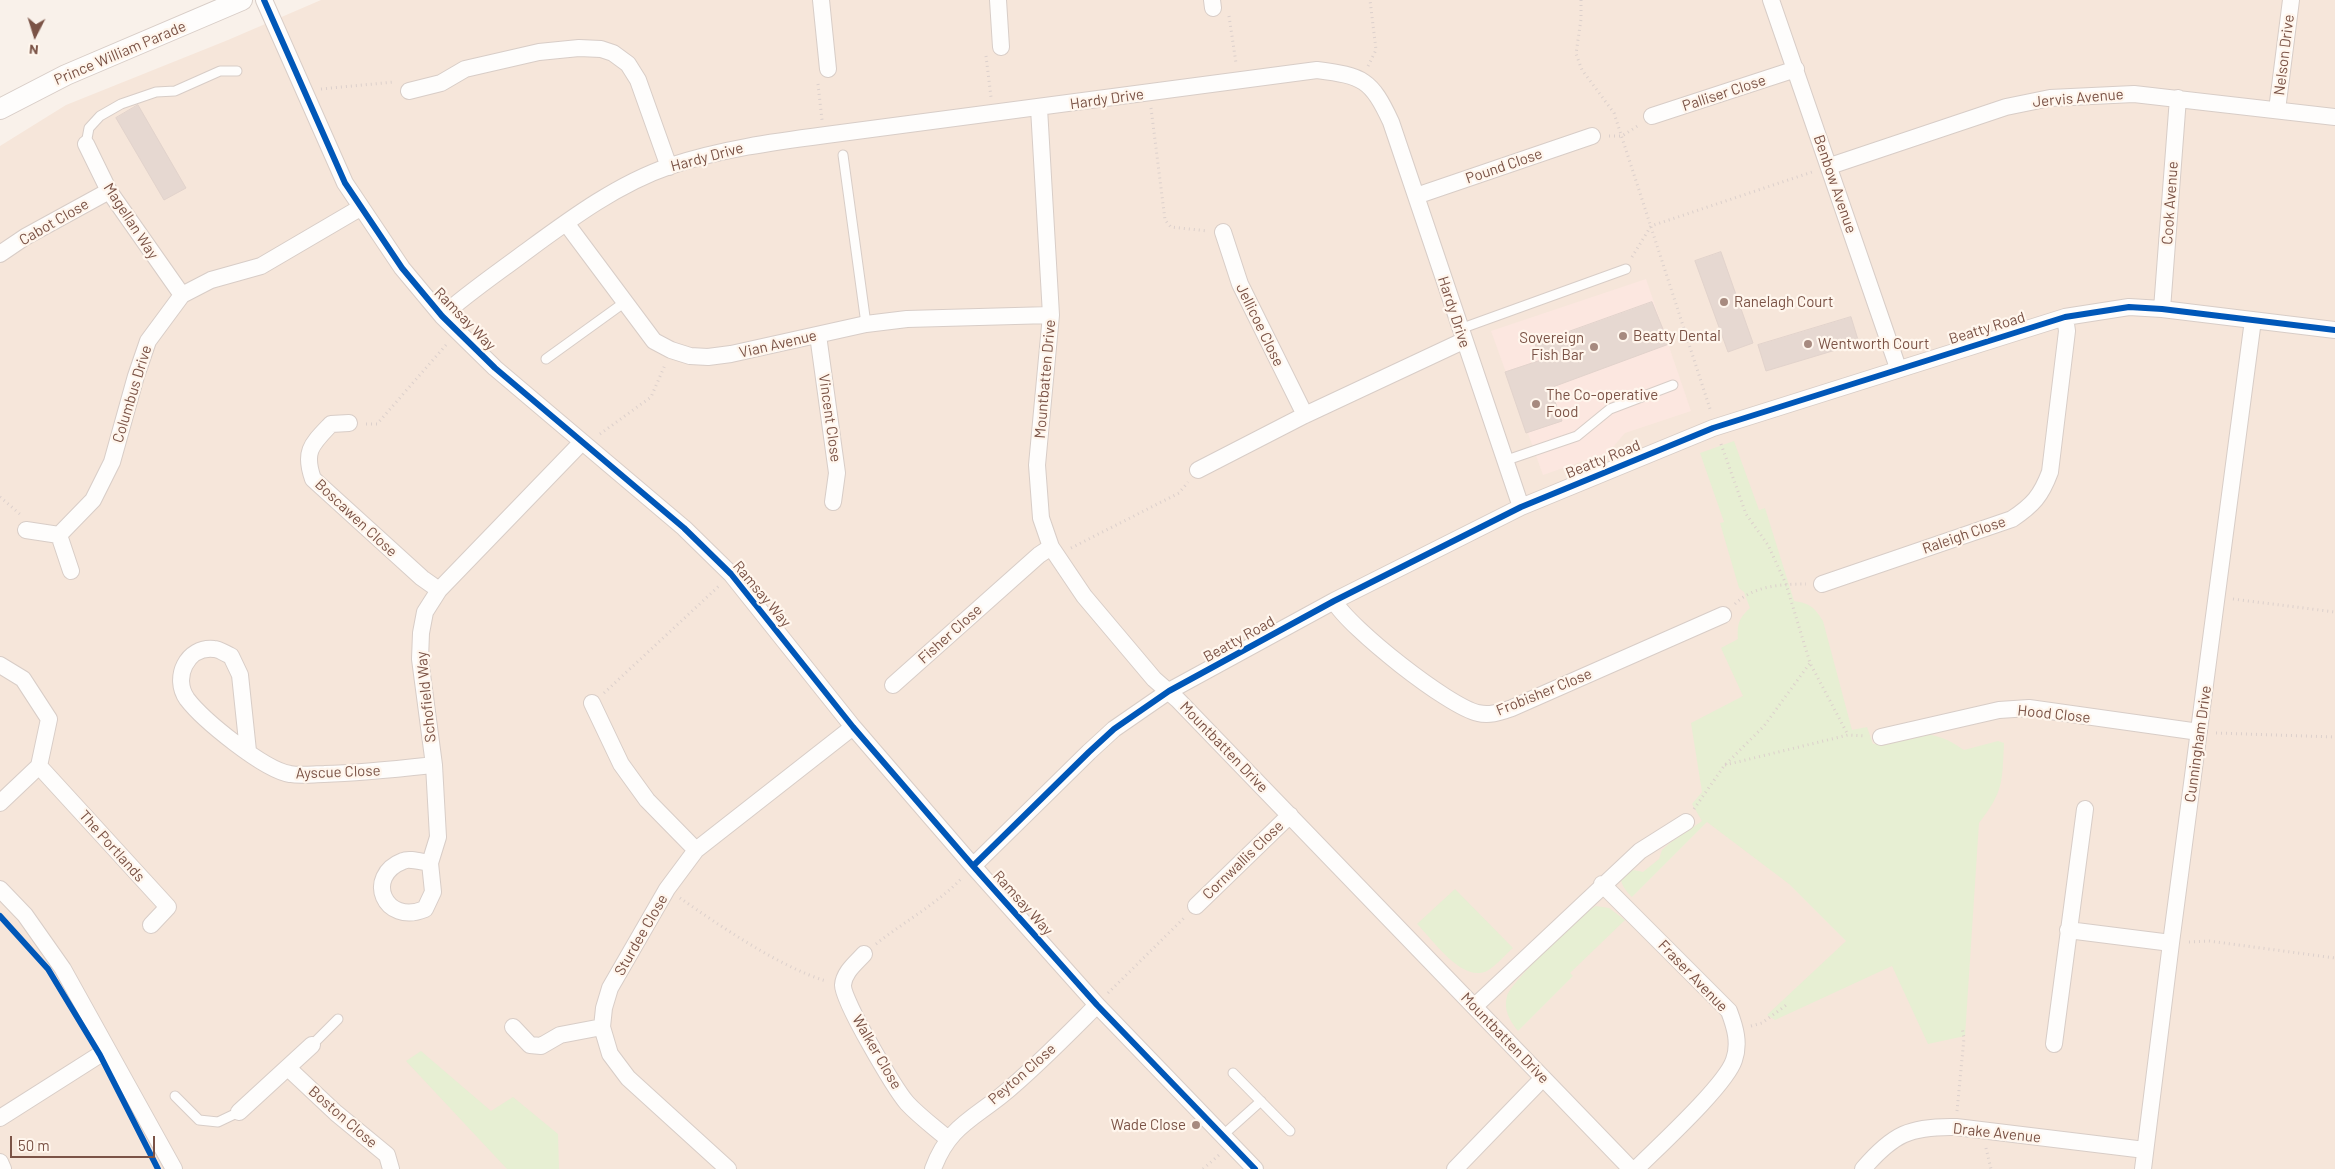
<!DOCTYPE html>
<html>
<head>
<meta charset="utf-8">
<style>
  body { margin:0 }
  #map { position:relative; width:2335px; height:1169px; overflow:hidden; background:#f9f1ea; font-family:Barlow,sans-serif }
  canvas { display:block }
  .north { position:absolute; left:10px; top:10px; width:50px; height:50px; -webkit-text-stroke:4px #fff6ed; paint-order:stroke; rotate:185deg; font-size:14px; font-weight:700; line-height:20px; text-align:center; color:#7b5346 }
  .north::after { content:''; display:block; margin:auto; width:18px; height:22px; background:#7b5346; clip-path:polygon(50% 0,100% 100%,50% 72%,0 100%) }
  .scale { position:absolute; left:10px; top:1136px; width:145px; height:22px; box-sizing:border-box; border:2px solid #7b5346; border-top:0; padding-left:6px; font-size:15px; line-height:18px; white-space:nowrap; color:#7b5346; -webkit-text-stroke:4px #fff6ed; paint-order:stroke }
</style>
</head>
<body>
<div id="map">
<canvas width="2335" height="1169"></canvas>
<div class="north">N</div>
<div class="scale">50 m</div>
</div>
<script>
const g = document.querySelector('canvas').getContext('2d');
g.lineJoin = 'round';
function paint(path, color) { g.fillStyle = color; g.fill(path, 'evenodd'); }
function trace(path, color, width, dash) { g.strokeStyle = color; g.lineWidth = width; g.lineCap = dash ? 'butt' : 'round'; g.setLineDash(dash || []); g.stroke(path); }
function drawText(font, color, halo, rows, align = 'center') {
  g.font = font + ' Barlow,sans-serif'; g.lineWidth = 4.5; g.setLineDash([]); g.textBaseline = 'middle'; g.strokeStyle = halo; g.fillStyle = color; for (const [text, x, y, turn = 0] of rows) {
    g.save(); g.translate(x, y); g.rotate((+turn || 0) * Math.PI / 180); g.textAlign = isNaN(turn) ? turn : align; if (halo) g.strokeText(text, 0, 0); g.fillText(text, 0, 0); g.restore();
  }
}
paint(new Path2D(`
  M 321,0 L 2335,0 L 2335,1169 L 0,1169 L 0,146 L 66,105 L 228,40 Z`), '#f6e6da');
paint(new Path2D(`
  M 1646,279 L 1691,411 L 1625,433 L 1609,452 L 1543,475 L 1491,331 Z`), '#fce7e0');
paint(new Path2D(`
  M 1734,441 L 1759,510 L 1765,508 L 1794,601 C 1810,603 1815,608 1823,621 L 1852,730 L 1867,727 L 1873,744 C 1913,735 1928,725 1964,750 L 1998,741 L 2004,743 C 2002,782 2004,791 1979,823 L 1965,1036 L 1928,1044 L 1892,966 L 1775,1020 L 1767,1015 L 1846,941 L 1789,884 L 1707,822 L 1632,897 C 1615,881 1617,865 1643,872 L 1659,859 L 1662,850 L 1670,843 L 1702,821 L 1692,804 L 1702,792 L 1691,723 L 1743,696 L 1721,648 L 1738,639 C 1737,624 1739,618 1750,608 L 1744,592 L 1739,588 L 1720,523 L 1724,522 L 1700,453 Z
  M 1455,889 L 1513,948 C 1505,955 1496,966 1487,971 C 1462,983 1433,940 1417,924 Z
  M 1596,906 L 1609,908 L 1625,920 L 1570,973 L 1573,976 L 1518,1031 C 1510,1021 1503,1010 1507,996 C 1514,978 1572,926 1589,910 Z
  M 421,1051 L 491,1111 L 513,1097 L 558,1134 L 559,1169 L 507,1169 L 406,1061 Z`), '#e7efd3');
const building = new Path2D(`
  M 138,105 L 186,188 L 164,200 L 116,118 Z
  M 1721,252 L 1753,343 L 1728,352 L 1695,261 Z
  M 1652,302 L 1669,344 L 1550,388 L 1562,421 L 1526,433 L 1505,372 L 1541,360 L 1535,344 Z
  M 1851,317 L 1859,343 L 1766,371 L 1758,345 Z`);
paint(building, '#e6d8d1');
trace(building, '#e2d3cc', 1);
const service = new Path2D(`
  M 86,144 L 89,128 L 100,116 L 121,104 L 156,92 L 175,91 L 220,71 L 237,71
  M 843,155 L 866,324
  M 1460,329 L 1626,269
  M 546,359 L 625,302
  M 1504,461 L 1577,436 L 1610,409 L 1673,385
  M 312,1045 L 338,1019
  M 1233,1073 L 1290,1131
  M 175,1096 L 199,1120 L 218,1122 L 239,1112
  M 1222,1136 L 1261,1101`);
const minor = new Path2D(`
  M 264,0 L 345,183 L 402,268 L 442,316 L 495,368 L 684,528 L 731,574 L 853,727 L 973,866 L 1097,1005 L 1255,1169
  M 821,0 L 828,69
  M 998,0 L 1001,47
  M 1212,0 L 1213,8
  M 1771,0 L 1898,368
  M 409,91 L 441,83 L 465,69 L 539,52 L 579,48 L 601,49 L 613,53 L 628,64 L 638,80 L 669,167
  M 1039,108 L 1051,315 L 1037,465 L 1041,518 L 1051,547 L 1084,596 L 1154,679 L 1178,700 L 1631,1169
  M 2277,110 L 2291,0
  M 1652,116 L 1796,69
  M 86,144 L 109,191 L 182,295
  M 1830,166 L 2006,107 L 2050,98 L 2134,94 L 2335,117
  M 1416,196 L 1592,136
  M 566,223 L 654,341 L 671,350 L 690,356 L 708,357 L 731,354 L 866,324 L 907,319 L 1051,315
  M 1223,232 L 1240,284 L 1305,415
  M 0,254 L 25,237 L 109,191
  M 2162,309 L 2178,98
  M 442,316 C 468,293 496,274 524,253 C 569,220 617,184 670,166 C 721,149 773,142 826,135 L 1317,70 C 1363,76 1371,79 1391,122 L 1521,507
  M 818,335 L 837,473 L 833,502
  M 349,423 L 331,424 C 312,444 303,451 313,479 L 422,578 L 439,590
  M 1198,470 L 1305,415 L 1463,341
  M 26,530 L 59,535 L 93,500 L 112,462 L 136,376 L 148,341 L 182,295 L 211,280 L 261,266 L 360,208
  M 59,535 L 71,571
  M 1822,584 L 2012,519 C 2033,505 2041,496 2050,472 L 2067,331 L 2065,317
  M 1334,601 C 1349,628 1449,707 1478,713 C 1490,716 1500,712 1512,708 L 1723,615
  M 0,665 L 23,679 L 49,719 L 39,766 L 0,803
  M 893,685 L 1039,555 L 1051,547
  M 592,703 L 621,764 L 647,800 L 696,850
  M 1881,737 L 1999,710 L 2029,708 L 2199,732
  M 248,751 L 240,675 L 231,656 C 226,654 219,649 214,649 C 187,646 172,678 187,699 C 203,720 264,770 290,774 C 301,776 314,774 324,774 C 361,773 397,769 434,765
  M 39,766 L 168,907 L 151,925
  M 430,863 C 422,862 409,858 403,861 C 364,876 384,926 425,909 L 433,892 L 430,863 L 438,837 L 434,765 L 420,659 L 421,633 L 425,612 L 439,590 L 582,442
  M 973,866 L 1089,752 L 1114,729 L 1169,691 L 1334,601 L 1521,507 L 1713,428 L 2065,317 L 2129,307 L 2162,309 L 2335,330
  M 1602,884 L 1729,1011 C 1735,1027 1740,1043 1734,1060 C 1726,1085 1658,1147 1636,1169
  M 0,889 L 25,915 L 63,969 L 174,1169
  M 1196,906 L 1290,815
  M 2068,930 L 2171,943
  M 864,954 C 856,963 844,972 843,985 C 842,1000 895,1089 907,1103 C 919,1116 934,1127 948,1139
  M 1475,1006 L 1640,851 L 1686,822
  M 513,1027 L 530,1045 L 541,1046 L 560,1035 L 602,1027
  M 2054,1044 L 2085,809
  M 288,1068 L 336,1113 L 387,1155 L 391,1169
  M 239,1112 L 312,1045
  M 0,1118 L 107,1050
  M 0,1162 L 3,1169
  M 728,1169 L 628,1078 L 610,1054 L 602,1027 L 604,1008 L 610,988 L 667,889 L 696,850 L 853,727
  M 933,1169 C 948,1128 971,1120 1002,1095 C 1035,1068 1067,1035 1097,1005
  M 1455,1169 L 1543,1078
  M 1863,1169 C 1893,1134 1910,1126 1956,1127 L 2145,1150
  M 2143,1169 L 2171,943 L 2253,320`);
const tertiary = new Path2D(`
  M 0,109 L 66,75 L 242,0`);
trace(service, '#d8cdc7', 11);
trace(minor, '#d8cdc7', 18);
trace(tertiary, '#d8cdc7', 22);
trace(new Path2D(`
  M 1581,0 L 1581,19 L 1576,54 L 1582,70 L 1614,113 L 1711,412
  M 1229,16 L 1236,63
  M 986,56 L 991,97
  M 1368,66 L 1376,50 L 1370,0
  M 818,84 L 822,120
  M 321,89 L 394,82
  M 1151,108 L 1165,220 L 1171,227 L 1208,231
  M 1609,136 L 1622,136 L 1639,125
  M 1632,257 L 1651,226 L 1812,172
  M 366,424 L 377,424 L 446,345
  M 600,434 L 651,397 L 665,365
  M 1721,444 L 1746,514 L 1768,545 L 1786,584 L 1810,663 L 1848,735
  M 0,497 L 21,515
  M 1071,548 L 1179,493 L 1188,482
  M 2233,599 L 2335,612
  M 1735,604 C 1753,586 1781,584 1806,584
  M 604,693 L 720,585
  M 2216,733 L 2335,737
  M 1725,765 L 1848,735 L 1865,736
  M 1694,809 L 1724,766 L 1764,726 L 1810,663
  M 680,898 C 720,926 780,967 826,981
  M 2189,942 L 2209,941 L 2335,958
  M 876,944 C 905,921 937,904 962,878
  M 1108,993 L 1185,917
  M 1751,1026 L 1762,1023 L 1789,1003
  M 1957,1111 L 1964,1038 L 1962,1027
  M 1986,1148 L 1991,1169
  M 1203,1169 L 1219,1155`), '#dcd0cc', 3, [1, 4]);
trace(service, '#fefdfc', 9);
trace(minor, '#fefdfc', 16);
trace(tertiary, '#fefdfc', 20);
trace(new Path2D(`
  M 264,0 L 345,183 L 402,268 L 442,316 L 495,368 L 684,528 L 731,574 L 853,727 L 973,866 L 1097,1005 L 1255,1169
  M 973,866 L 1089,752 L 1114,729 L 1169,691 L 1334,601 L 1521,507 L 1713,428 L 2065,317 L 2129,307 L 2162,309 L 2335,330
  M 0,916 L 48,969 L 100,1055 L 158,1169`), '#0057b8', 6);
for (const [x, y, r, color] of [
  [1724,302,5,"#a78a7f"],
  [1623,336,5,"#a78a7f"],
  [1808,344,5,"#a78a7f"],
  [1594,347,5,"#a78a7f"],
  [1536,404,5,"#a78a7f"],
  [1196,1125,5,"#a78a7f"]
]) { const dot = new Path2D(); dot.arc(x, y, r, 0, 2 * Math.PI); g.fillStyle = color; g.fill(dot); trace(dot, '#fff6ed', 2); }
drawText('15px', '#7b5346', '#fff6ed', [
  ["Prince William Parade",120,53,-23],
  ["Nelson Drive",2284,55,-83],
  ["Palliser Close",1724,93,-18],
  ["Jervis Avenue",2078,98,-5],
  ["Hardy Drive",1107,99,-8],
  ["Hardy Drive",707,157,-15],
  ["Pound Close",1504,166,-19],
  ["Benbow Avenue",1835,184,71],
  ["Cook Avenue",2170,203,-86],
  ["Magellan Way",131,221,57],
  ["Cabot Close",54,222,-30],
  ["Hardy Drive",1454,312,72],
  ["Ramsay Way",465,319,46],
  ["Jellicoe Close",1260,325,64],
  ["Beatty Road",1987,328,-17],
  ["Vian Avenue",778,344,-13],
  ["Mountbatten Drive",1045,379,-85],
  ["Columbus Drive",132,394,-73],
  ["Vincent Close",830,418,82],
  ["Beatty Road",1603,459,-22],
  ["Boscawen Close",356,518,43],
  ["Raleigh Close",1964,535,-19],
  ["Ramsay Way",762,594,50],
  ["Fisher Close",950,634,-42],
  ["Beatty Road",1239,639,-29],
  ["Frobisher Close",1544,692,-22],
  ["Schofield Way",426,697,-96],
  ["Hood Close",2054,714,6],
  ["Cunningham Drive",2198,744,-82],
  ["Mountbatten Drive",1224,747,46],
  ["Ayscue Close",338,772,-2],
  ["The Portlands",112,846,48],
  ["Cornwallis Close",1243,860,-44],
  ["Ramsay Way",1023,903,48],
  ["Sturdee Close",641,935,-60],
  ["Fraser Avenue",1693,976,46],
  ["Mountbatten Drive",1505,1038,46],
  ["Walker Close",877,1052,60],
  ["Peyton Close",1022,1074,-41],
  ["Boston Close",343,1117,41],
  ["Drake Avenue",1997,1133,6]
]);
drawText('15px', '#7b5346', '#fff6ed', [
  ["Ranelagh Court",1734,302],
  ["Beatty Dental",1633,336],
  ["Sovereign",1584,338,"right"],
  ["Fish Bar",1584,355,"right"],
  ["Wentworth Court",1818,344],
  ["The Co-operative",1546,395],
  ["Food",1546,412],
  ["Wade Close",1186,1125,"right"]
], 'left');
</script>
</body>
</html>
